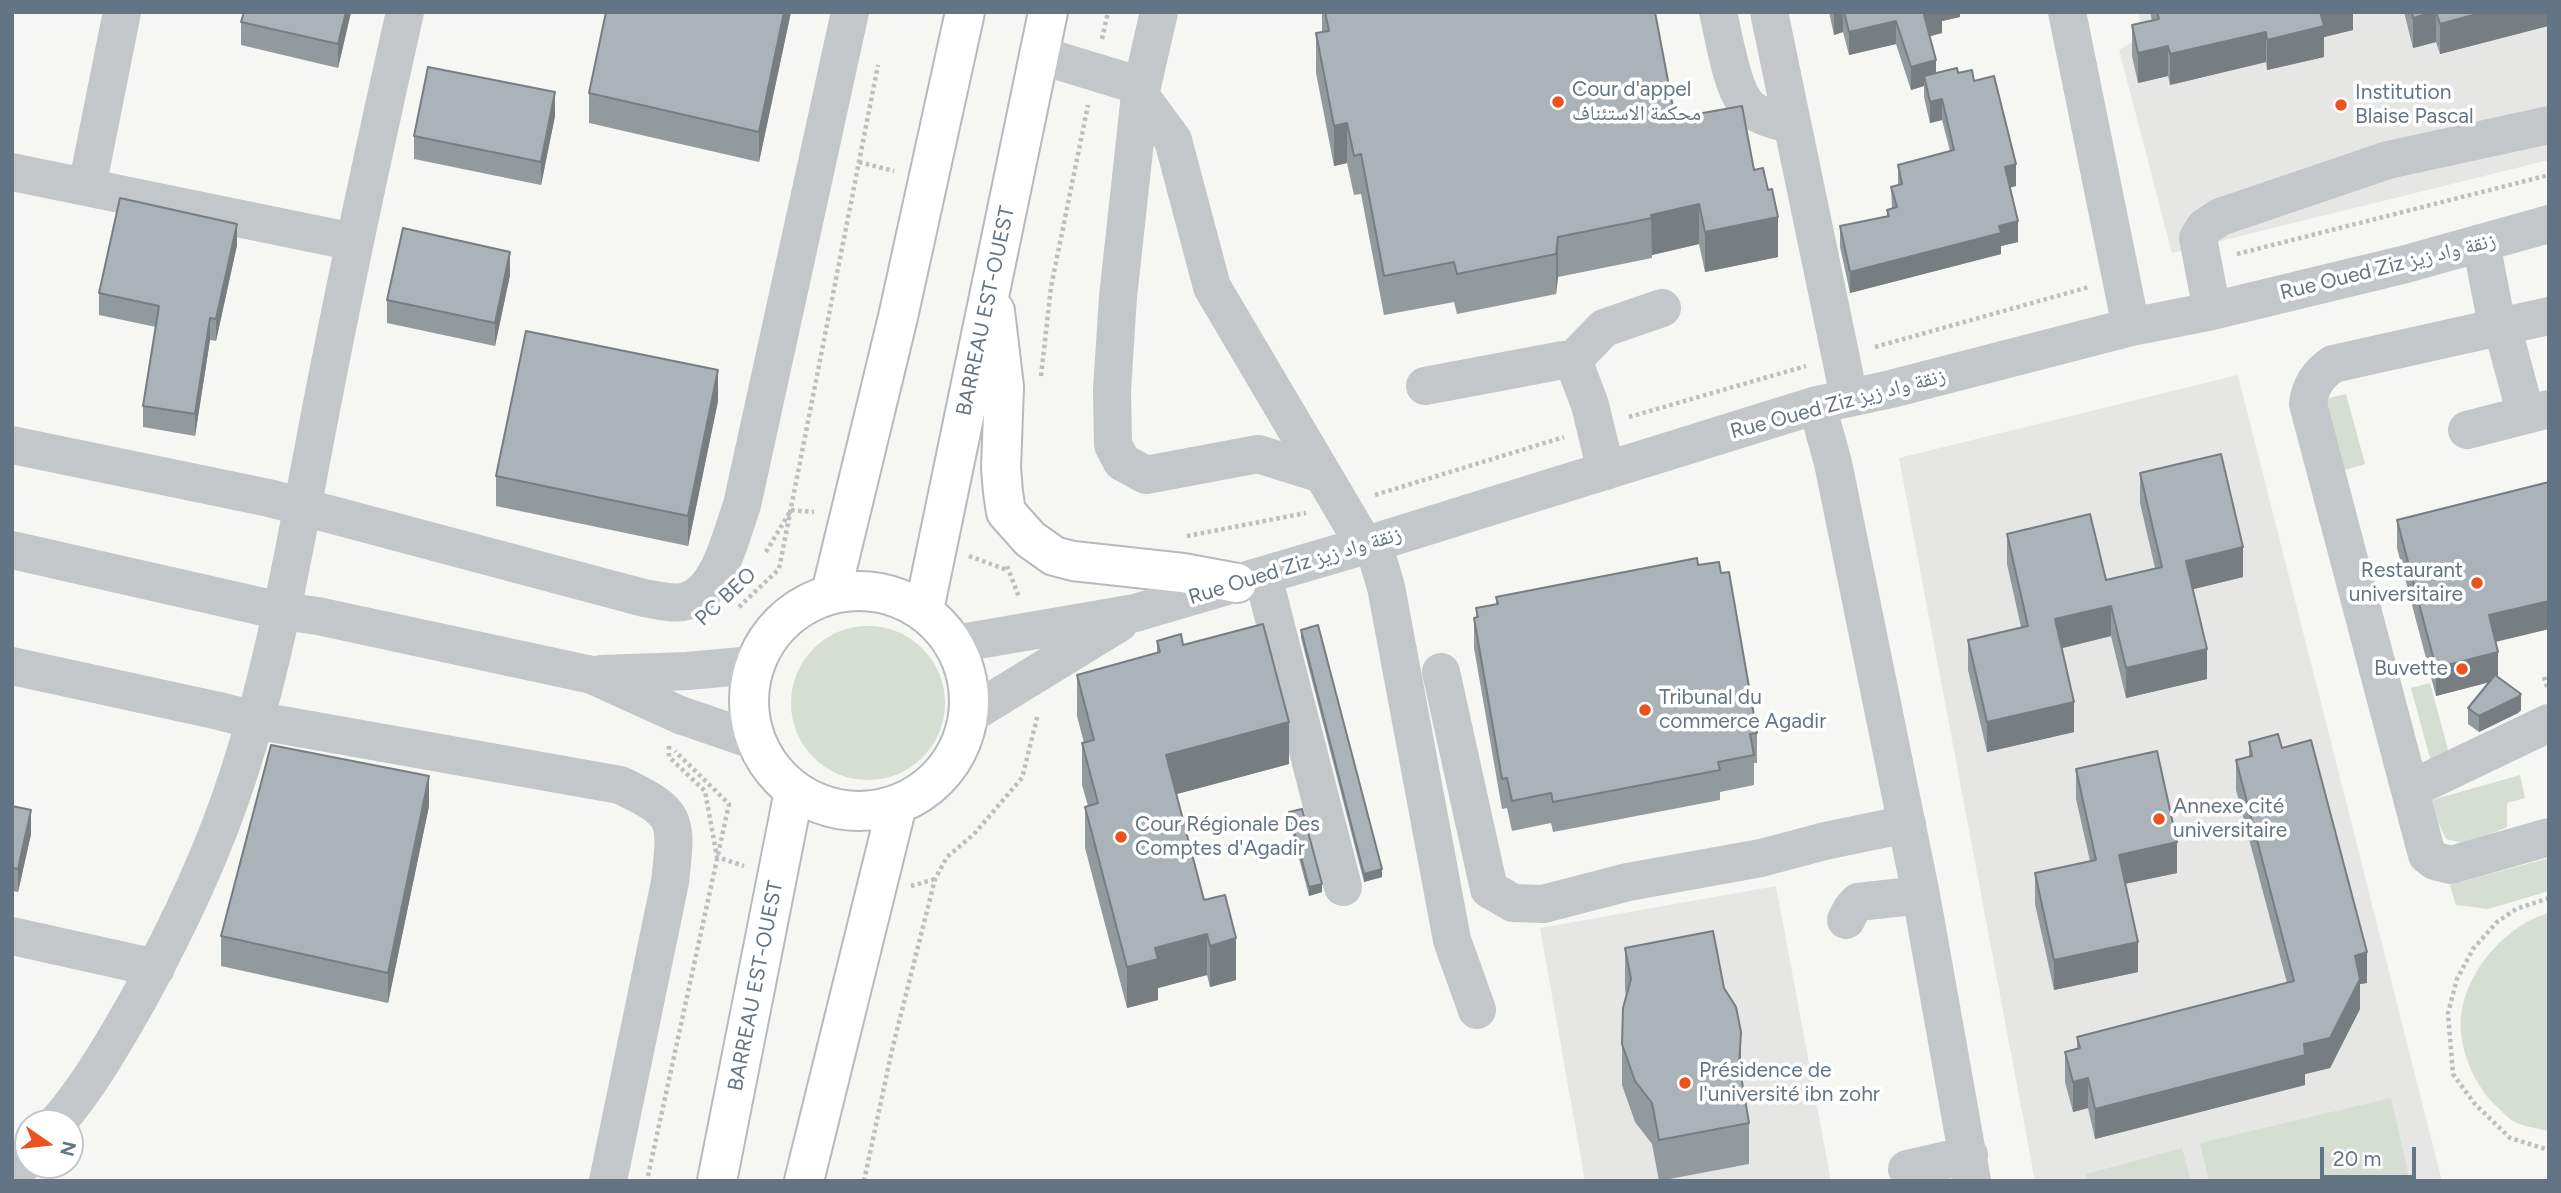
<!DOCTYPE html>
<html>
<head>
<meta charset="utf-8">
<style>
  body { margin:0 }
  #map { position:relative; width:2561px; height:1193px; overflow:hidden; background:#f6f6f2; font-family:Figtree,sans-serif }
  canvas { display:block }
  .frame { position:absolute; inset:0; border:14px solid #637584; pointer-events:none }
  .north { position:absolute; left:14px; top:1109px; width:70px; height:70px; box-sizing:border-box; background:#fff; border:2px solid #c1c8ce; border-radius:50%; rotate:104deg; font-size:19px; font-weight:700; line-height:28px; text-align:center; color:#637584 }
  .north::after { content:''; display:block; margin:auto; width:24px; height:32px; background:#eb521d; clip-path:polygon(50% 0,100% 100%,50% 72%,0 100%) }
  .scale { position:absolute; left:2320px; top:1147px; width:96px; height:32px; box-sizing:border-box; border:4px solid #637584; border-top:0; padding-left:9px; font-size:21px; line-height:24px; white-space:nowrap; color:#637584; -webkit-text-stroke:5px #fff; paint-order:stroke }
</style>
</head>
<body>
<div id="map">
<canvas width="2561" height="1193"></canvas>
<div class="frame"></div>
<div class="north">N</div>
<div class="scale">20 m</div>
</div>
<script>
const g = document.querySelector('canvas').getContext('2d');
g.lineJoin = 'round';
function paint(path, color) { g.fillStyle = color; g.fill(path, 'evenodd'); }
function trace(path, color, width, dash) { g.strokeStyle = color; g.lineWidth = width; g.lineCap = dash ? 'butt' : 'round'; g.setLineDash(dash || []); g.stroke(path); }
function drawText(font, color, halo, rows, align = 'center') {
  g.font = font + ' Figtree,"Noto Naskh Arabic",sans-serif'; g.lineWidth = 7; g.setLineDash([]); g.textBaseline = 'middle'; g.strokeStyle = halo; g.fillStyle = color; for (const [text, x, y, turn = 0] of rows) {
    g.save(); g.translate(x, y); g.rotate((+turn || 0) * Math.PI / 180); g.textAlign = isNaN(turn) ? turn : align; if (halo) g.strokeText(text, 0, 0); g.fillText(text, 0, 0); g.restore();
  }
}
paint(new Path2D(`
  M 2138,12 L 2549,12 L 2549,160 L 2172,253 L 2119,50 L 2142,36 Z
  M 2238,375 L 2442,1181 L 2035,1181 L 1899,458 Z
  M 1776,886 L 1831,1181 L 1585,1181 L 1540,928 Z`), '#e6e7e5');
paint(new Path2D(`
  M 2346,394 L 2365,464 L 2345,470 L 2325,399 Z
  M791 703a77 77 0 1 1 154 0a77 77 0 1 1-154 0Z
  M 2430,683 L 2450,757 L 2431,762 L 2411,688 Z
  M 2520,775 L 2525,798 L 2507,803 L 2507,827 L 2467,844 L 2446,839 L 2438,822 L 2432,800 Z
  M 2549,858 L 2549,891 L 2488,909 L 2456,905 L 2450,885 Z
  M 2549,913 L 2549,1131 C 2539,1129 2527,1127 2517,1123 C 2509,1120 2500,1109 2493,1103 C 2471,1080 2456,1041 2462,1009 C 2470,967 2508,924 2549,913 Z
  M 2391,1098 L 2410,1181 L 2209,1181 L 2200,1143 Z
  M 2182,1148 L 2191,1181 L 2088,1181 L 2086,1174 Z`), '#d6ddd3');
const major = new Path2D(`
  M 995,311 L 1004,387 L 1001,468 L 1003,492 L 1006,512 L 1030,539 L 1054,556 L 1073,561 L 1183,573 L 1237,583
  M749 701a110 110 0 1 1 220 0a110 110 0 1 1-220 0Z
  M 831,593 L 898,317 L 965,12
  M 924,610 L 1048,12
  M 717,1181 L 794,791
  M 804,1181 L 897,805`);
trace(major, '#b6babe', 42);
trace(new Path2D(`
  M 1102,39 L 1108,12
  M 859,162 L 894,171
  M 2237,254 L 2549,175
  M 1875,347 L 2089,287
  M 1041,376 L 1051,287 L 1088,105
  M 1629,417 L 1806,366
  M 1375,495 L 1564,437
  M 1187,536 L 1306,513
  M 766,552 L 791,510 L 814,512
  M 969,556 L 1007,570
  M 1007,566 L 1019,597
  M 739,607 L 779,569 L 878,65
  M 2544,677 L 2548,690
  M 669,746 L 669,757 L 705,791 L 717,857 L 744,866
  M 911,886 L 935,879
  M 2549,898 L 2516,909 L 2497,922 L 2473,949 L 2457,979 L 2448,1013 L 2453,1074 L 2474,1103 L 2510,1138 L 2549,1150
  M 648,1176 L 729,804 L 675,751
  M 864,1181 L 892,1050 L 935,879 L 947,857 L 974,834 L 1022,778 L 1038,714`), '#bcbfc1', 4.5, [3.5, 3.5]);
trace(new Path2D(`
  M 1159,12 L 1140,95 L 1118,297 L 1112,390 L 1113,445 L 1122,462 L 1146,475 L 1258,454 L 1322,474
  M 1718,12 C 1724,36 1732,95 1751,109 C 1763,118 1778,121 1792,125
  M 1769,12 L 1849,397
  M 2067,12 L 2131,327
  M 1039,55 L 1131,83 L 1173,140 L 1212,287 L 1365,546
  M 12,172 L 354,242
  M 87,187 L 122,12
  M 2481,243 L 2494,310 L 2502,326 L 2526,415
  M 2212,311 L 2198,238 L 2205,227 L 2220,217 L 2388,160 L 2549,125
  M 2549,316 L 2333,364 C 2318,374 2310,386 2308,404 L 2427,855 L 2435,861 L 2451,865 L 2549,837
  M 1573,360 L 1604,328 L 1662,308
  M 1425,386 L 1563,360 L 1573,360 L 1590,405 L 1606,471
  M 1817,405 L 1833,463 L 1921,895 L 1972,1181
  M 2467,430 L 2549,409
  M 12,445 L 269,498 L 644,598 C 657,600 674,605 687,601 C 720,591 731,534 742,505 L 850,12
  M 1373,543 L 1386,587 L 1452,940 L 1477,1010
  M 12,550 L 281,611 L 318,616 L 592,675 L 680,715 L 756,741
  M 1263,576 L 1343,887
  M 955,644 L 1135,613 L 1373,543 L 1817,405 L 1891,389 L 2131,327 L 2212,311 L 2406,264 L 2549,224
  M 12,666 L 219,711 L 254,720 L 620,785 C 679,813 677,819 670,882 L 608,1181
  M 1441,672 L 1489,889 L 1513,903 L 1543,904 L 1628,882 L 1761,858 L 1825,841 L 1907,824
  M 601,674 L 687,671 L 754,665
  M 969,715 L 1119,623
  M 2411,789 L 2549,723
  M 1846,920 L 1851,910 L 1858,902 L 1921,895
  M 12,936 L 156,968
  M 57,1123 C 89,1086 114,1042 138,1000 C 177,929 212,856 237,779 C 278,656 298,526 323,399 C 348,270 376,141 405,12
  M 1907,1169 L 1969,1155
  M 12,1176 L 28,1158`), '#c3c7ca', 38);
trace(major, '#fff', 38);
paint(new Path2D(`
  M 244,12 L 351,12 L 338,68 L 241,45 L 241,22 Z
  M 791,12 L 759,162 L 589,123 L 589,93 Z
  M 1322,12 L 1655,12 L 1675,118 L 1754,170 L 1778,257 L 1705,272 L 1699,244 L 1652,255 L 1652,258 L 1558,277 L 1556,294 L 1457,314 L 1454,302 L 1384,315 L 1361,194 L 1354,195 L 1347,163 L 1334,166 L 1316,73 L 1316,33 L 1322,32 Z
  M 1829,12 L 1960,12 L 1960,17 L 1942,21 L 1942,33 L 1929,36 L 1936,73 L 1958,73 L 1974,81 L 2016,186 L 2010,187 L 2018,242 L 2001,246 L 2001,254 L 1850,293 L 1840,247 L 1840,226 L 1887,216 L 1887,210 L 1892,208 L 1891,187 L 1898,185 L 1898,165 L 1950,151 L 1942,120 L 1930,123 L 1924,97 L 1924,86 L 1911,90 L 1896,44 L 1849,55 L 1843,32 L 1834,35 Z
  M 2150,12 L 2353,12 L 2353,30 L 2324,37 L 2324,57 L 2267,70 L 2266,62 L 2170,85 L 2168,76 L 2138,83 L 2132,56 L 2132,25 L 2152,21 Z
  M 2404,12 L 2548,12 L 2548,26 L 2440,54 L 2436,42 L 2413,48 Z
  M 555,116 L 541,185 L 414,159 L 414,136 Z
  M 237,245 L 216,341 L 210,340 L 195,436 L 143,427 L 143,406 L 156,327 L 99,315 L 99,293 Z
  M 510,275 L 495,346 L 387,323 L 387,300 Z
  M 718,401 L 688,546 L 496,506 L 496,476 Z
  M 2140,473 L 2243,577 L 2193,589 L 2207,679 L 2126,698 L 2111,636 L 2061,648 L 2074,732 L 1987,752 L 1968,670 L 1968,640 L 2021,627 L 2007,564 L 2007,534 L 2106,580 L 2155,568 L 2140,503 Z
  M 2549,482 L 2549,629 L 2496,642 L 2498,677 L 2521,710 L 2518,713 L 2479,732 L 2468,724 L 2468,708 L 2489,682 L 2436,696 L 2397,548 L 2397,520 Z
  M 1698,565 L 1757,733 L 1757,763 L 1754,763 L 1754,785 L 1720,792 L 1720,800 L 1553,832 L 1551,823 L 1512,831 L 1507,808 L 1502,809 L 1474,648 L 1474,618 L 1476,618 L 1476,608 L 1496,604 L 1496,597 Z
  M 1301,630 L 1382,877 L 1364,882 L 1301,638 Z
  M 1157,641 L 1183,645 L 1289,764 L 1176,794 L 1204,900 L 1236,980 L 1210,987 L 1207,975 L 1158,988 L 1158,1000 L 1127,1008 L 1085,848 L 1085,807 L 1088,806 L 1082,785 L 1082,743 L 1084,743 L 1077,716 L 1077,675 L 1157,653 Z
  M 2249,742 L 2282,748 L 2367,983 L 2360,984 L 2360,1009 L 2330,1068 L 2305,1074 L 2305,1085 L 2095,1139 L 2088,1108 L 2073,1112 L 2065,1082 L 2065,1052 L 2077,1048 L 2077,1037 L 2287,983 L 2236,790 L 2236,760 L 2249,757 Z
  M 2076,769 L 2177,873 L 2125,884 L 2138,972 L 2054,990 L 2035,904 L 2035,873 L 2090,861 L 2076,799 Z
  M 12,806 L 31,834 L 18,892 L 12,891 Z
  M 429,806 L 388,1003 L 221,966 L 221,936 Z
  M 1289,812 L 1322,892 L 1309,896 L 1289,820 Z
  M 1625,948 L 1741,1076 L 1749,1123 L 1749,1164 L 1659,1181 L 1652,1144 L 1635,1122 L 1622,1085 L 1622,1044 L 1626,996 L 1625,990 Z`), '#939a9e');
paint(new Path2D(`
  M 346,12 L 351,12 L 338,68 L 338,44 Z
  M 784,12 L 791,12 L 759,162 L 759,132 Z
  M 1834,12 L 1843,12 L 1843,32 L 1834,35 Z
  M 1933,12 L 1960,12 L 1960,17 L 1942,21 L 1942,33 L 1924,38 L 1924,15 Z
  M 2319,12 L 2353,12 L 2353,30 L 2324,37 L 2324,57 L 2267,70 L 2267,40 Z
  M 2433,12 L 2436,12 L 2436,42 L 2413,48 L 2413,18 Z
  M 2484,12 L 2548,12 L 2548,26 L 2440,54 L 2440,24 Z
  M 1896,21 L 1896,44 L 1849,55 L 1849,32 Z
  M 2266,32 L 2266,62 L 2170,85 L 2170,54 Z
  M 2168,46 L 2168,76 L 2138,83 L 2138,53 Z
  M 1936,60 L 1936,83 L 1924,76 L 1924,86 L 1911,90 L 1911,67 Z
  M 555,92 L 555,116 L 541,185 L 541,162 Z
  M 1942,99 L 1942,120 L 1930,123 L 1930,102 Z
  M 1347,123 L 1347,163 L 1334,166 L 1334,126 Z
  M 2016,164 L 2016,186 L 2005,189 L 2005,167 Z
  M 1699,204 L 1699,244 L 1652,255 L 1651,215 Z
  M 1778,217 L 1778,257 L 1705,272 L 1705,232 Z
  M 2018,221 L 2018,242 L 2001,246 L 2001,254 L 1850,293 L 1850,272 Z
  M 237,224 L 237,245 L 216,341 L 216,319 Z
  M 1558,237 L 1558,277 L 1556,294 L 1556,254 Z
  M 510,252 L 510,275 L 495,346 L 495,323 Z
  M 210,318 L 210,340 L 195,436 L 195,414 Z
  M 718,370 L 718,401 L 688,546 L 688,516 Z
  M 2243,547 L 2243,577 L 2186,591 L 2186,561 Z
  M 2549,601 L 2549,629 L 2489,643 L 2489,615 Z
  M 2111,606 L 2111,636 L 2055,650 L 2055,619 Z
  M 2207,649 L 2207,679 L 2126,698 L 2126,668 Z
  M 2498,652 L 2498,680 L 2436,696 L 2436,668 Z
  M 2521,694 L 2521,710 L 2518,713 L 2479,732 L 2479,716 Z
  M 2074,702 L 2074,732 L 1987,752 L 1987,722 Z
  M 1289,722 L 1289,764 L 1166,797 L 1166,755 Z
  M 429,776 L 429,806 L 388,1003 L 388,973 Z
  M 31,810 L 31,834 L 18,892 L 18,869 Z
  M 2177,842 L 2177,873 L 2119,885 L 2119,855 Z
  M 1382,869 L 1382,877 L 1364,882 L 1364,874 Z
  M 1322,884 L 1322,892 L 1309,896 L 1309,887 Z
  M 1207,934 L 1207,975 L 1158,988 L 1158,1000 L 1127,1008 L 1127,967 L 1155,948 Z
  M 1236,938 L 1236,980 L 1210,987 L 1210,946 Z
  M 2138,942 L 2138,972 L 2054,990 L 2054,960 Z
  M 2367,952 L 2367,983 L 2360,984 L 2360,1009 L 2330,1068 L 2305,1074 L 2305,1085 L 2095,1139 L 2095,1109 L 2304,1044 L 2355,956 Z
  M 1741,1032 L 1741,1073 L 1739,1105 L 1739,1064 Z
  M 2088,1078 L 2088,1108 L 2073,1112 L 2073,1082 Z`), '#787d81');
const building = new Path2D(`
  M 244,12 L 346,12 L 338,44 L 241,22 Z
  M 606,12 L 784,12 L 759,132 L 589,93 Z
  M 1325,12 L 1655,12 L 1675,118 L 1742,106 L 1754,170 L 1763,168 L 1768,190 L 1772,189 L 1778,217 L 1705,232 L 1699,204 L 1651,215 L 1652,218 L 1558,237 L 1556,254 L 1457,274 L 1454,262 L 1384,276 L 1361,154 L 1354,156 L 1347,123 L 1334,126 L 1316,33 L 1329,31 Z
  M 1844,12 L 1933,12 L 1924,15 L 1936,60 L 1911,67 L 1896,21 L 1849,32 Z
  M 2157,12 L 2320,12 L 2324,26 L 2267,40 L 2266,32 L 2170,54 L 2168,46 L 2138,53 L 2132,25 L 2159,19 Z
  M 2412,12 L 2433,12 L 2413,18 Z
  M 2436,12 L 2484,12 L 2440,24 Z
  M 428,67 L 555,92 L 541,162 L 414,136 Z
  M 1957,68 L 1958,73 L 1972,70 L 1974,81 L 1994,76 L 2016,164 L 2005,167 L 2018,221 L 1999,226 L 2001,233 L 1850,272 L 1840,226 L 1889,216 L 1887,210 L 1897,207 L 1891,187 L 1902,184 L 1898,165 L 1954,150 L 1942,99 L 1930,102 L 1924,76 Z
  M 120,198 L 237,224 L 216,319 L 210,318 L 195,414 L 143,406 L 159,306 L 99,293 Z
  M 403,228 L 510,252 L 495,323 L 387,300 Z
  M 526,331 L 718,370 L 688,516 L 496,476 Z
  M 2221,454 L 2243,547 L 2186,561 L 2207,649 L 2126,668 L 2111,606 L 2055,619 L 2074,702 L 1987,722 L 1968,640 L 2028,626 L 2007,534 L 2090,514 L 2106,580 L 2162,567 L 2140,473 Z
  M 2549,482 L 2549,601 L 2489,615 L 2498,652 L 2436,668 L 2397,520 Z
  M 1697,558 L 1698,565 L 1719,562 L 1721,573 L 1729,572 L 1757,733 L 1750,734 L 1754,755 L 1718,762 L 1720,770 L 1553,802 L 1551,793 L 1512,801 L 1507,778 L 1502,779 L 1474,618 L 1478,617 L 1476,608 L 1498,604 L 1496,597 Z
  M 1263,624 L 1289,722 L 1166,755 L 1204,900 L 1225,895 L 1236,938 L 1210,946 L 1207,934 L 1155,948 L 1158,959 L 1127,967 L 1085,807 L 1098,803 L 1082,743 L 1094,740 L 1077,675 L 1160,652 L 1157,641 L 1181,634 L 1183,645 Z
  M 1318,625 L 1382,869 L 1364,874 L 1301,630 Z
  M 2495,675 L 2521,694 L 2518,697 L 2479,716 L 2468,708 Z
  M 2278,734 L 2282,748 L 2311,740 L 2367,952 L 2355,956 L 2360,979 L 2330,1038 L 2304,1044 L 2305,1055 L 2095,1109 L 2088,1078 L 2073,1082 L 2065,1052 L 2080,1048 L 2077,1037 L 2294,981 L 2236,760 L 2252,756 L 2249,742 Z
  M 271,745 L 429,776 L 388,973 L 221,936 Z
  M 2157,751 L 2177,842 L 2119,855 L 2138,942 L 2054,960 L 2035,873 L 2096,860 L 2076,769 Z
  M 12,806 L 31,810 L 18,869 L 12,868 Z
  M 1302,809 L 1322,884 L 1309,887 L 1289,812 Z
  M 1713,931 L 1724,988 L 1736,1007 L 1741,1032 L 1739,1064 L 1749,1123 L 1659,1140 L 1652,1103 L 1635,1081 L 1622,1044 L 1623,1008 L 1631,979 L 1625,948 Z`);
paint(building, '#abb3b8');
trace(building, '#787d81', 2);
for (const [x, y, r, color] of [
  [1558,102,7,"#eb521d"],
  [2341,105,7,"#eb521d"],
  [2477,583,7,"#eb521d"],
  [2462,669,7,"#eb521d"],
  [1645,710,7,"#eb521d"],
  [2159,819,7,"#eb521d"],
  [1121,837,7,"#eb521d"],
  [1685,1083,7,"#eb521d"]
]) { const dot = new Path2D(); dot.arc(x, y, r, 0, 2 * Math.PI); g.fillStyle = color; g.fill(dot); trace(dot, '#fff', 2.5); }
drawText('21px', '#637584', '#fff', [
  ["Cour d'appel",1572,90],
  ["محكمة الاستئناف",1572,114],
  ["Institution",2355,93],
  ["Blaise Pascal",2355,117],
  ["Restaurant",2463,571,"right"],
  ["universitaire",2463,595,"right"],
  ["Buvette",2448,669,"right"],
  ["Tribunal du",1659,698],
  ["commerce Agadir",1659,722],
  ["Annexe cité",2173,807],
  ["universitaire",2173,831],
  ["Cour Régionale Des",1135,825],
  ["Comptes d'Agadir",1135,849],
  ["Présidence de",1699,1071],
  ["l'université ibn zohr",1699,1095]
], 'left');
drawText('21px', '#637584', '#fff', [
  ["Rue Oued Ziz زنقة واد زيز",2388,267,-14],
  ["BARREAU EST-OUEST",986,311,-78],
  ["Rue Oued Ziz زنقة واد زيز",1838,404,-15],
  ["Rue Oued Ziz زنقة واد زيز",1295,566,-17],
  ["PC BEO",726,597,-43],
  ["BARREAU EST-OUEST",756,986,-79]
]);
</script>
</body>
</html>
